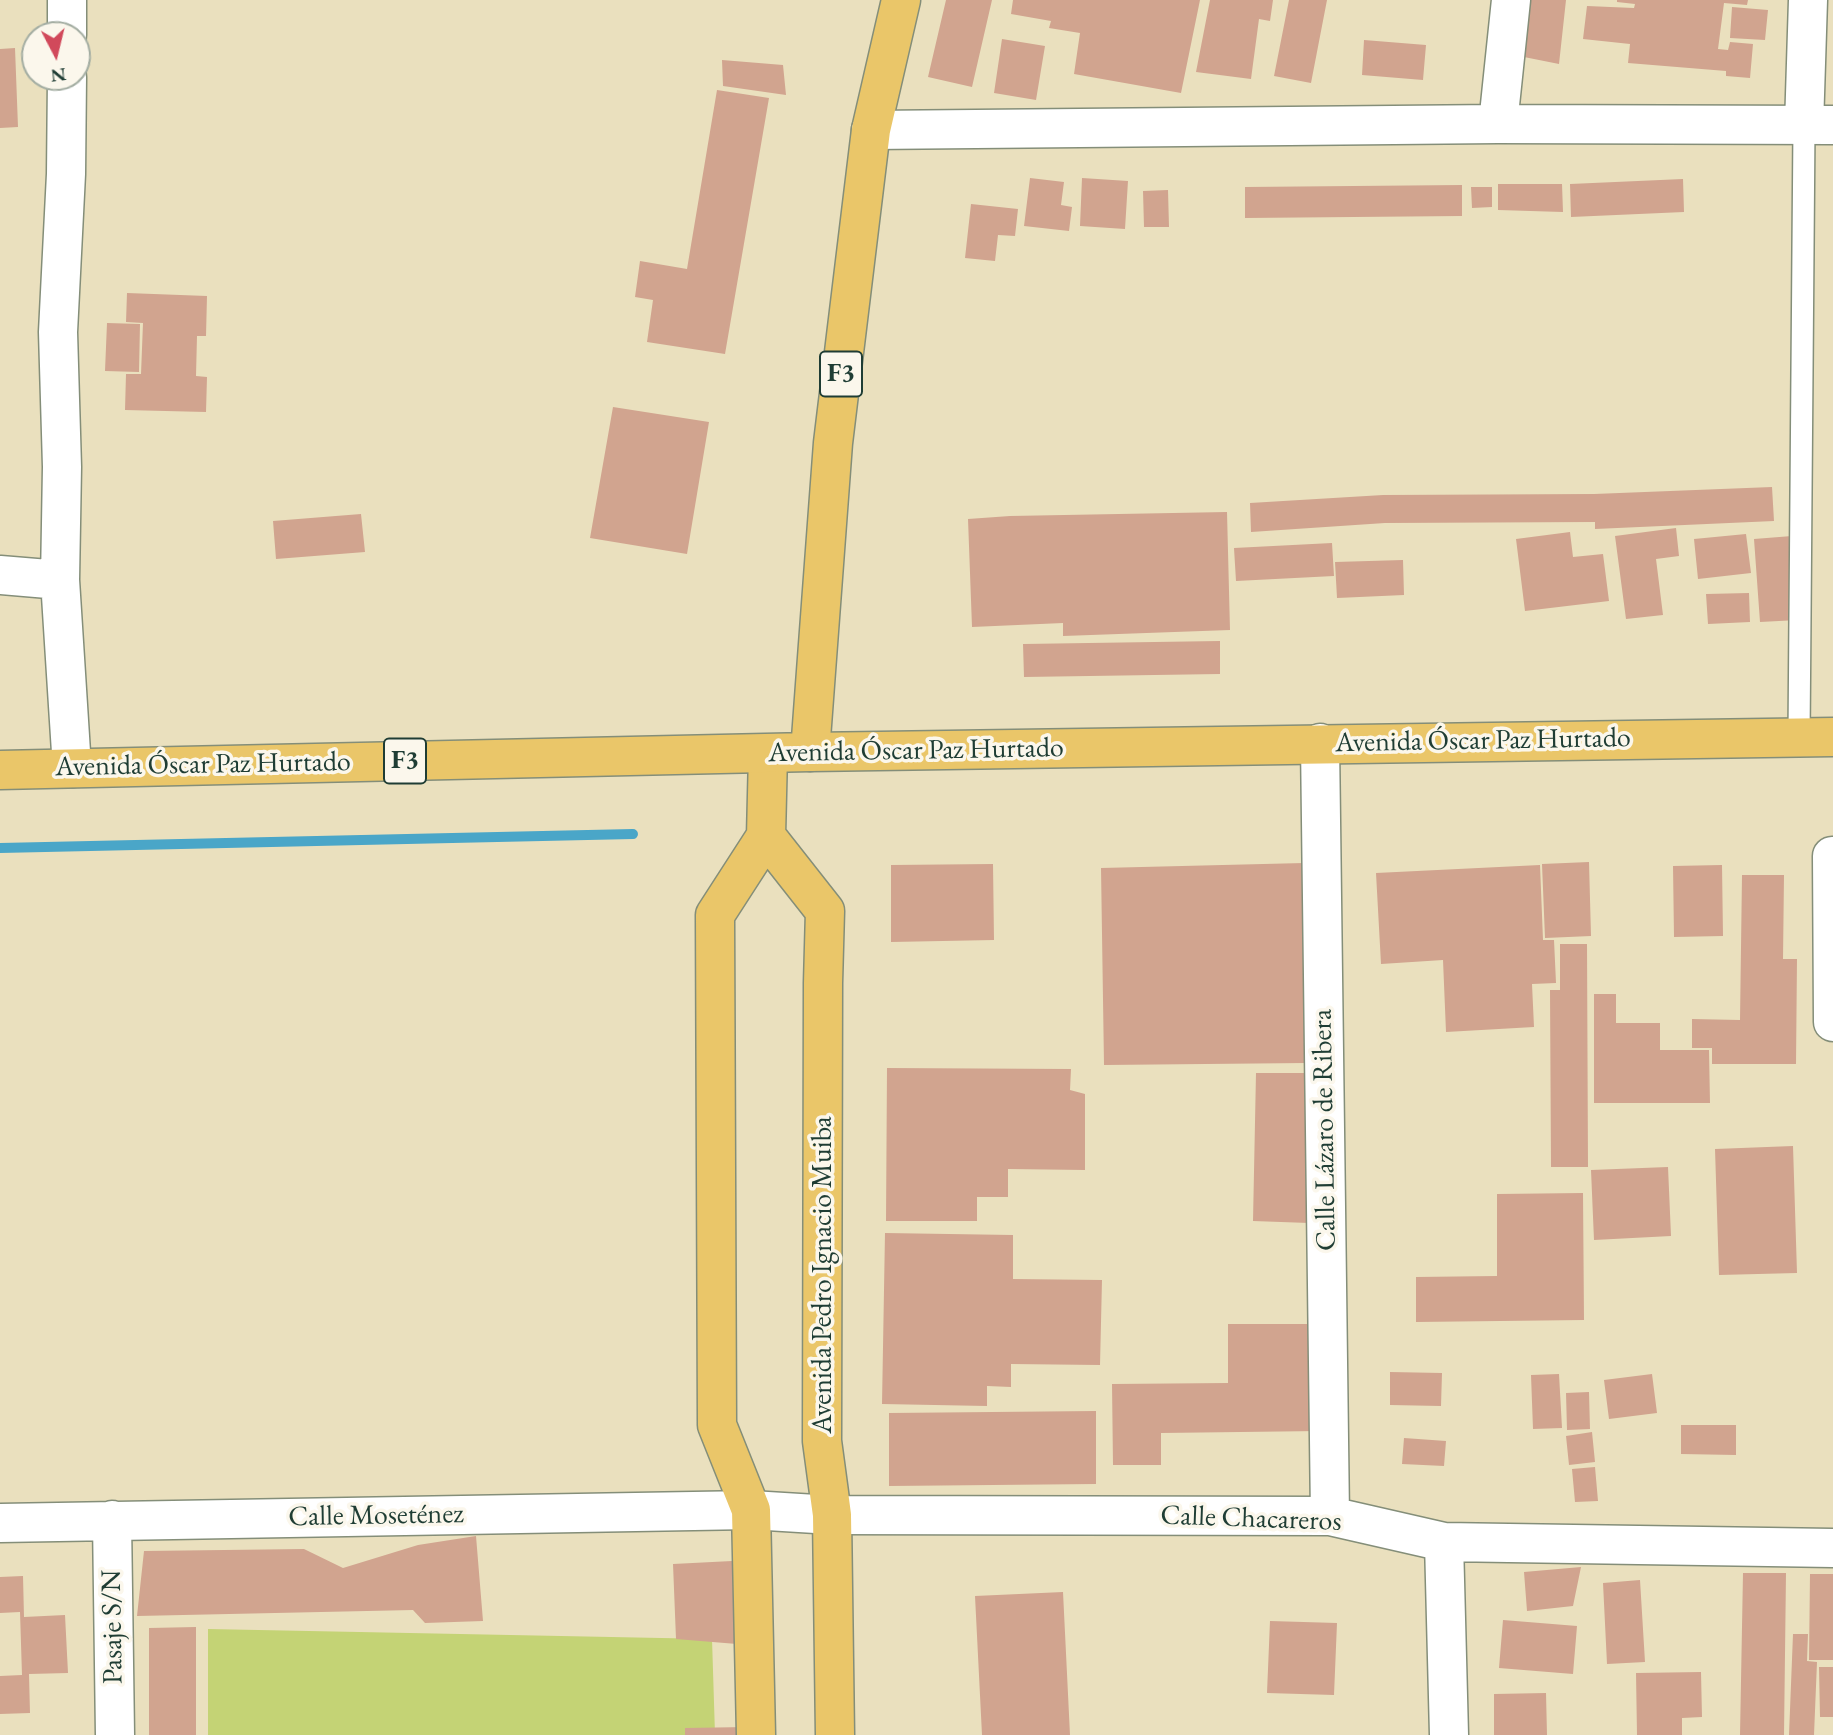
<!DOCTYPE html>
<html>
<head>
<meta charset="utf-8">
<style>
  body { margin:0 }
  #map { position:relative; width:1833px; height:1735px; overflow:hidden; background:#eae0be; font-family:"EB Garamond",serif }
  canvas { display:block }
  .north { position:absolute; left:21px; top:21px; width:70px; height:70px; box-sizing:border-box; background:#fbf7ec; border:2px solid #a3ada2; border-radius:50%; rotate:173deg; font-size:19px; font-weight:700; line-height:28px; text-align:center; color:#1f3d34 }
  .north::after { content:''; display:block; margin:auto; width:24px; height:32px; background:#d1495b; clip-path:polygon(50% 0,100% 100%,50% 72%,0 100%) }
</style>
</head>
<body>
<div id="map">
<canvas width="1833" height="1735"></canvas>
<div class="north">N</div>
</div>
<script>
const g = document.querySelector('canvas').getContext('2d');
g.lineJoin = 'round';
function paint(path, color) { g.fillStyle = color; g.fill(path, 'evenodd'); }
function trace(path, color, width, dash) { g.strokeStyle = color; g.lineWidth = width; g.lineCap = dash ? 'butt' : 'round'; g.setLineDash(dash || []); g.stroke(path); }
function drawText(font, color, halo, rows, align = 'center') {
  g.font = font + ' "EB Garamond",serif'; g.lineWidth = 7; g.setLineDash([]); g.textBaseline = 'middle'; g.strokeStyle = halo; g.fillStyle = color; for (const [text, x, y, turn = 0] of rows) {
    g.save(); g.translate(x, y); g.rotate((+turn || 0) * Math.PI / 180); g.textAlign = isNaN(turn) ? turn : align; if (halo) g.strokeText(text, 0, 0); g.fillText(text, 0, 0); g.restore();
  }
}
paint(new Path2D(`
  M 208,1629 L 712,1639 L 715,1735 L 208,1735 Z`), '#c4d375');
trace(new Path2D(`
  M 0,848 L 633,834`), '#4aa6c8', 10);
paint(new Path2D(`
  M 946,0 L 992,0 L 972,87 L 928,77 Z
  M 1013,0 L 1200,0 L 1181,93 L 1074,74 L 1080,33 L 1049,28 L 1051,21 L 1011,14 Z
  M 1210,0 L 1273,0 L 1270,21 L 1259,19 L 1251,79 L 1196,72 Z
  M 1289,0 L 1327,0 L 1311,83 L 1274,76 Z
  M 1531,0 L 1566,0 L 1559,64 L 1524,57 Z
  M 1617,0 L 1748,0 L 1747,5 L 1724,3 L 1718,49 L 1728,50 L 1730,42 L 1753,44 L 1750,78 L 1726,76 L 1726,71 L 1628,63 L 1630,44 L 1583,39 L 1587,6 L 1634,8 L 1635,4 L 1617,2 Z
  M 1732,7 L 1768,10 L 1765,40 L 1730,38 Z
  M 1002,39 L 1045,46 L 1036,100 L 994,93 Z
  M 1364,40 L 1426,45 L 1423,80 L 1362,75 Z
  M 15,48 L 18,127 L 0,128 L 0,49 Z
  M 722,60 L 783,65 L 786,95 L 723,86 Z
  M 717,90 L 769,98 L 725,354 L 647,342 L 653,300 L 635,297 L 640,261 L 687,269 Z
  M 1030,178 L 1064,182 L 1061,205 L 1072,207 L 1069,231 L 1024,226 Z
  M 1082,178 L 1128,181 L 1125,229 L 1080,226 Z
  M 1683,179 L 1684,212 L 1571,217 L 1570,184 Z
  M 1498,184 L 1562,184 L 1563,212 L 1498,210 Z
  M 1462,185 L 1462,216 L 1245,218 L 1245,187 Z
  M 1471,187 L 1492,187 L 1492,207 L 1472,208 Z
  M 1168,190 L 1169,227 L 1144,227 L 1143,191 Z
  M 971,204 L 1018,209 L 1015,236 L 998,235 L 995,261 L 965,258 Z
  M 127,293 L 207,296 L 206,336 L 197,336 L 196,376 L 207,377 L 206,412 L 125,410 L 126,374 L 141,374 L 143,323 L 126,322 Z
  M 107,323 L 140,324 L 139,372 L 105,371 Z
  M 613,407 L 709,422 L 687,554 L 590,538 Z
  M 1772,487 L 1774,521 L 1595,529 L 1595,522 L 1385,523 L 1251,532 L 1250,503 L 1383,495 L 1594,494 Z
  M 1227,512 L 1230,630 L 1063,636 L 1063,623 L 972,627 L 968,519 L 1010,516 Z
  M 361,514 L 365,552 L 276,559 L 273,521 Z
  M 1676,528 L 1679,556 L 1656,559 L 1663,615 L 1626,619 L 1615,536 Z
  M 1570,532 L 1573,557 L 1603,554 L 1609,601 L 1525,611 L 1516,539 Z
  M 1746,534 L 1751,573 L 1698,579 L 1694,539 Z
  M 1792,536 L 1798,620 L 1760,622 L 1754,539 Z
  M 1332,543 L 1334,576 L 1236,581 L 1234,548 Z
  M 1403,560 L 1404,595 L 1337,598 L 1335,562 Z
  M 1749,593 L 1750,622 L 1708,624 L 1706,594 Z
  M 1220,641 L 1220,674 L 1024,677 L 1023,644 Z
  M 1589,862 L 1591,936 L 1545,938 L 1542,864 Z
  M 1304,863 L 1306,1063 L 1104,1065 L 1101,868 Z
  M 993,864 L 994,940 L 891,942 L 891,865 Z
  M 1540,865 L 1543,940 L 1554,940 L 1556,983 L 1532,984 L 1534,1027 L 1446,1032 L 1443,960 L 1381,964 L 1376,873 Z
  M 1722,865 L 1723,936 L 1674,937 L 1673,866 Z
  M 1742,875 L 1784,875 L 1783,959 L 1797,959 L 1796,1064 L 1712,1064 L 1712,1048 L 1692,1048 L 1692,1019 L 1740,1020 Z
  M 1560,944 L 1587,944 L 1588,1167 L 1551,1167 L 1550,990 L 1560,990 Z
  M 1594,994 L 1616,994 L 1616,1023 L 1660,1023 L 1660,1050 L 1709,1050 L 1710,1103 L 1594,1103 Z
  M 887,1068 L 1071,1069 L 1070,1090 L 1085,1094 L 1085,1170 L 1008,1169 L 1008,1197 L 977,1197 L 977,1221 L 886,1221 Z
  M 1256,1073 L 1312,1073 L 1309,1223 L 1253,1221 Z
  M 1793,1146 L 1797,1273 L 1719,1275 L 1715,1149 Z
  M 1668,1167 L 1671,1236 L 1594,1240 L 1591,1170 Z
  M 1583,1193 L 1584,1320 L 1416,1322 L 1416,1277 L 1497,1276 L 1497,1194 Z
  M 885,1233 L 1013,1235 L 1013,1279 L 1102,1280 L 1100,1365 L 1011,1364 L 1011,1387 L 987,1386 L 987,1406 L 882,1404 Z
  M 1228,1324 L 1319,1324 L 1320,1431 L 1161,1433 L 1161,1465 L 1113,1465 L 1112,1384 L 1228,1383 Z
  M 1390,1372 L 1442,1373 L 1441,1406 L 1390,1405 Z
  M 1559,1374 L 1562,1428 L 1533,1429 L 1531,1375 Z
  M 1652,1374 L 1657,1413 L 1609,1419 L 1604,1380 Z
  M 1589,1392 L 1590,1429 L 1567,1430 L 1566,1393 Z
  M 1096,1411 L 1096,1484 L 889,1486 L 889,1413 Z
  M 1681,1425 L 1736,1425 L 1736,1455 L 1681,1454 Z
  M 1592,1432 L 1595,1462 L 1569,1465 L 1566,1436 Z
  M 1404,1438 L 1446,1441 L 1444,1466 L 1402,1464 Z
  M 1595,1467 L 1598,1501 L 1575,1502 L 1572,1469 Z
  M 476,1536 L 483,1621 L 425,1623 L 413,1610 L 137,1616 L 144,1551 L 304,1549 L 343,1568 L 418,1545 Z
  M 732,1561 L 737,1644 L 676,1639 L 673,1564 Z
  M 1581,1567 L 1573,1606 L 1527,1611 L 1524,1572 Z
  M 1743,1573 L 1786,1573 L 1784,1735 L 1740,1735 Z
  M 1810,1574 L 1833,1574 L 1833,1660 L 1809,1660 Z
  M 23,1576 L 24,1617 L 65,1615 L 68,1673 L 29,1674 L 30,1713 L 0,1714 L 0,1676 L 22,1675 L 20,1612 L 0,1613 L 0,1577 Z
  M 1640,1580 L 1645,1662 L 1607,1664 L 1603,1583 Z
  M 1063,1592 L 1070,1735 L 982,1735 L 975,1596 Z
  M 1503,1620 L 1577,1626 L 1573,1674 L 1499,1668 Z
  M 1270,1621 L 1337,1623 L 1334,1695 L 1267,1693 Z
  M 196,1627 L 196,1735 L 149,1735 L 149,1628 Z
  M 1793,1634 L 1808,1634 L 1807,1661 L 1817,1662 L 1814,1735 L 1789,1735 Z
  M 1819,1667 L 1833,1667 L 1833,1717 L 1820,1717 Z
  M 1701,1672 L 1702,1717 L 1682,1718 L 1682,1735 L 1637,1735 L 1636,1673 Z
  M 1546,1693 L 1547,1735 L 1494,1735 L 1494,1694 Z
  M 747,1727 L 748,1735 L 685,1735 L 685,1728 Z`), '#d1a48f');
const service = new Path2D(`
  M 1799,737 L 1804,126`);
const minor = new Path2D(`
  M 67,35 L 67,0
  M 67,77 L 66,174 L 58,332 L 62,467 L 60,580 L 72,768
  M 1498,124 L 1511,0
  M 1804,126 L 1808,0
  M 871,130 L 1498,124 L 1833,125
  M 0,575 L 60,580
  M 1320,743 L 1330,1516
  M 1832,856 L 1833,1022
  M 112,1520 L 115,1735
  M 0,1523 L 751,1510 L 832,1515 L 1330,1516 L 1444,1542 L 1833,1548
  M 1444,1542 L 1449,1735`);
const primary = new Path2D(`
  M 810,752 L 1833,737
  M 766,836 L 825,911 L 823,983 L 822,1441 L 832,1515 L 835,1735
  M 756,1735 L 751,1510 L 717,1425 L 715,915 L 766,836 L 768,754`);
const trunk = new Path2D(`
  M 0,770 L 810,752 L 833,443 L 871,130 L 901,0`);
trace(service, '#848e79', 24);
trace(minor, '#848e79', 41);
trace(primary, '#848e79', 41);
trace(trunk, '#848e79', 41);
trace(service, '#fff', 21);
trace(minor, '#fff', 38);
trace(primary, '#eac669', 38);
trace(trunk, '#eac669', 38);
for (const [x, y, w] of [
  [841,374,42],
  [405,761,42]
]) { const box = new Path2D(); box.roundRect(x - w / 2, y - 22.5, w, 45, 5); g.fillStyle = '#fbf7ec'; g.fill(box); trace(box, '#1f3d34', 2); }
drawText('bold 26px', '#1f3d34', null, [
  ["F3",841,374],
  ["F3",405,761]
]);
drawText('28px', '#1f3d34', '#fbf7ec', [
  ["Avenida Óscar Paz Hurtado",1483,741,-1],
  ["Avenida Óscar Paz Hurtado",916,751,-1],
  ["Avenida Óscar Paz Hurtado",203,765,-1],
  ["Calle Lázaro de Ribera",1325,1130,-91],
  ["Avenida Pedro Ignacio Muiba",823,1275,-90],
  ["Calle Moseténez",376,1516,-1],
  ["Calle Chacareros",1251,1519,2],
  ["Pasaje S/N",113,1627,-91]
]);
</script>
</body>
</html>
